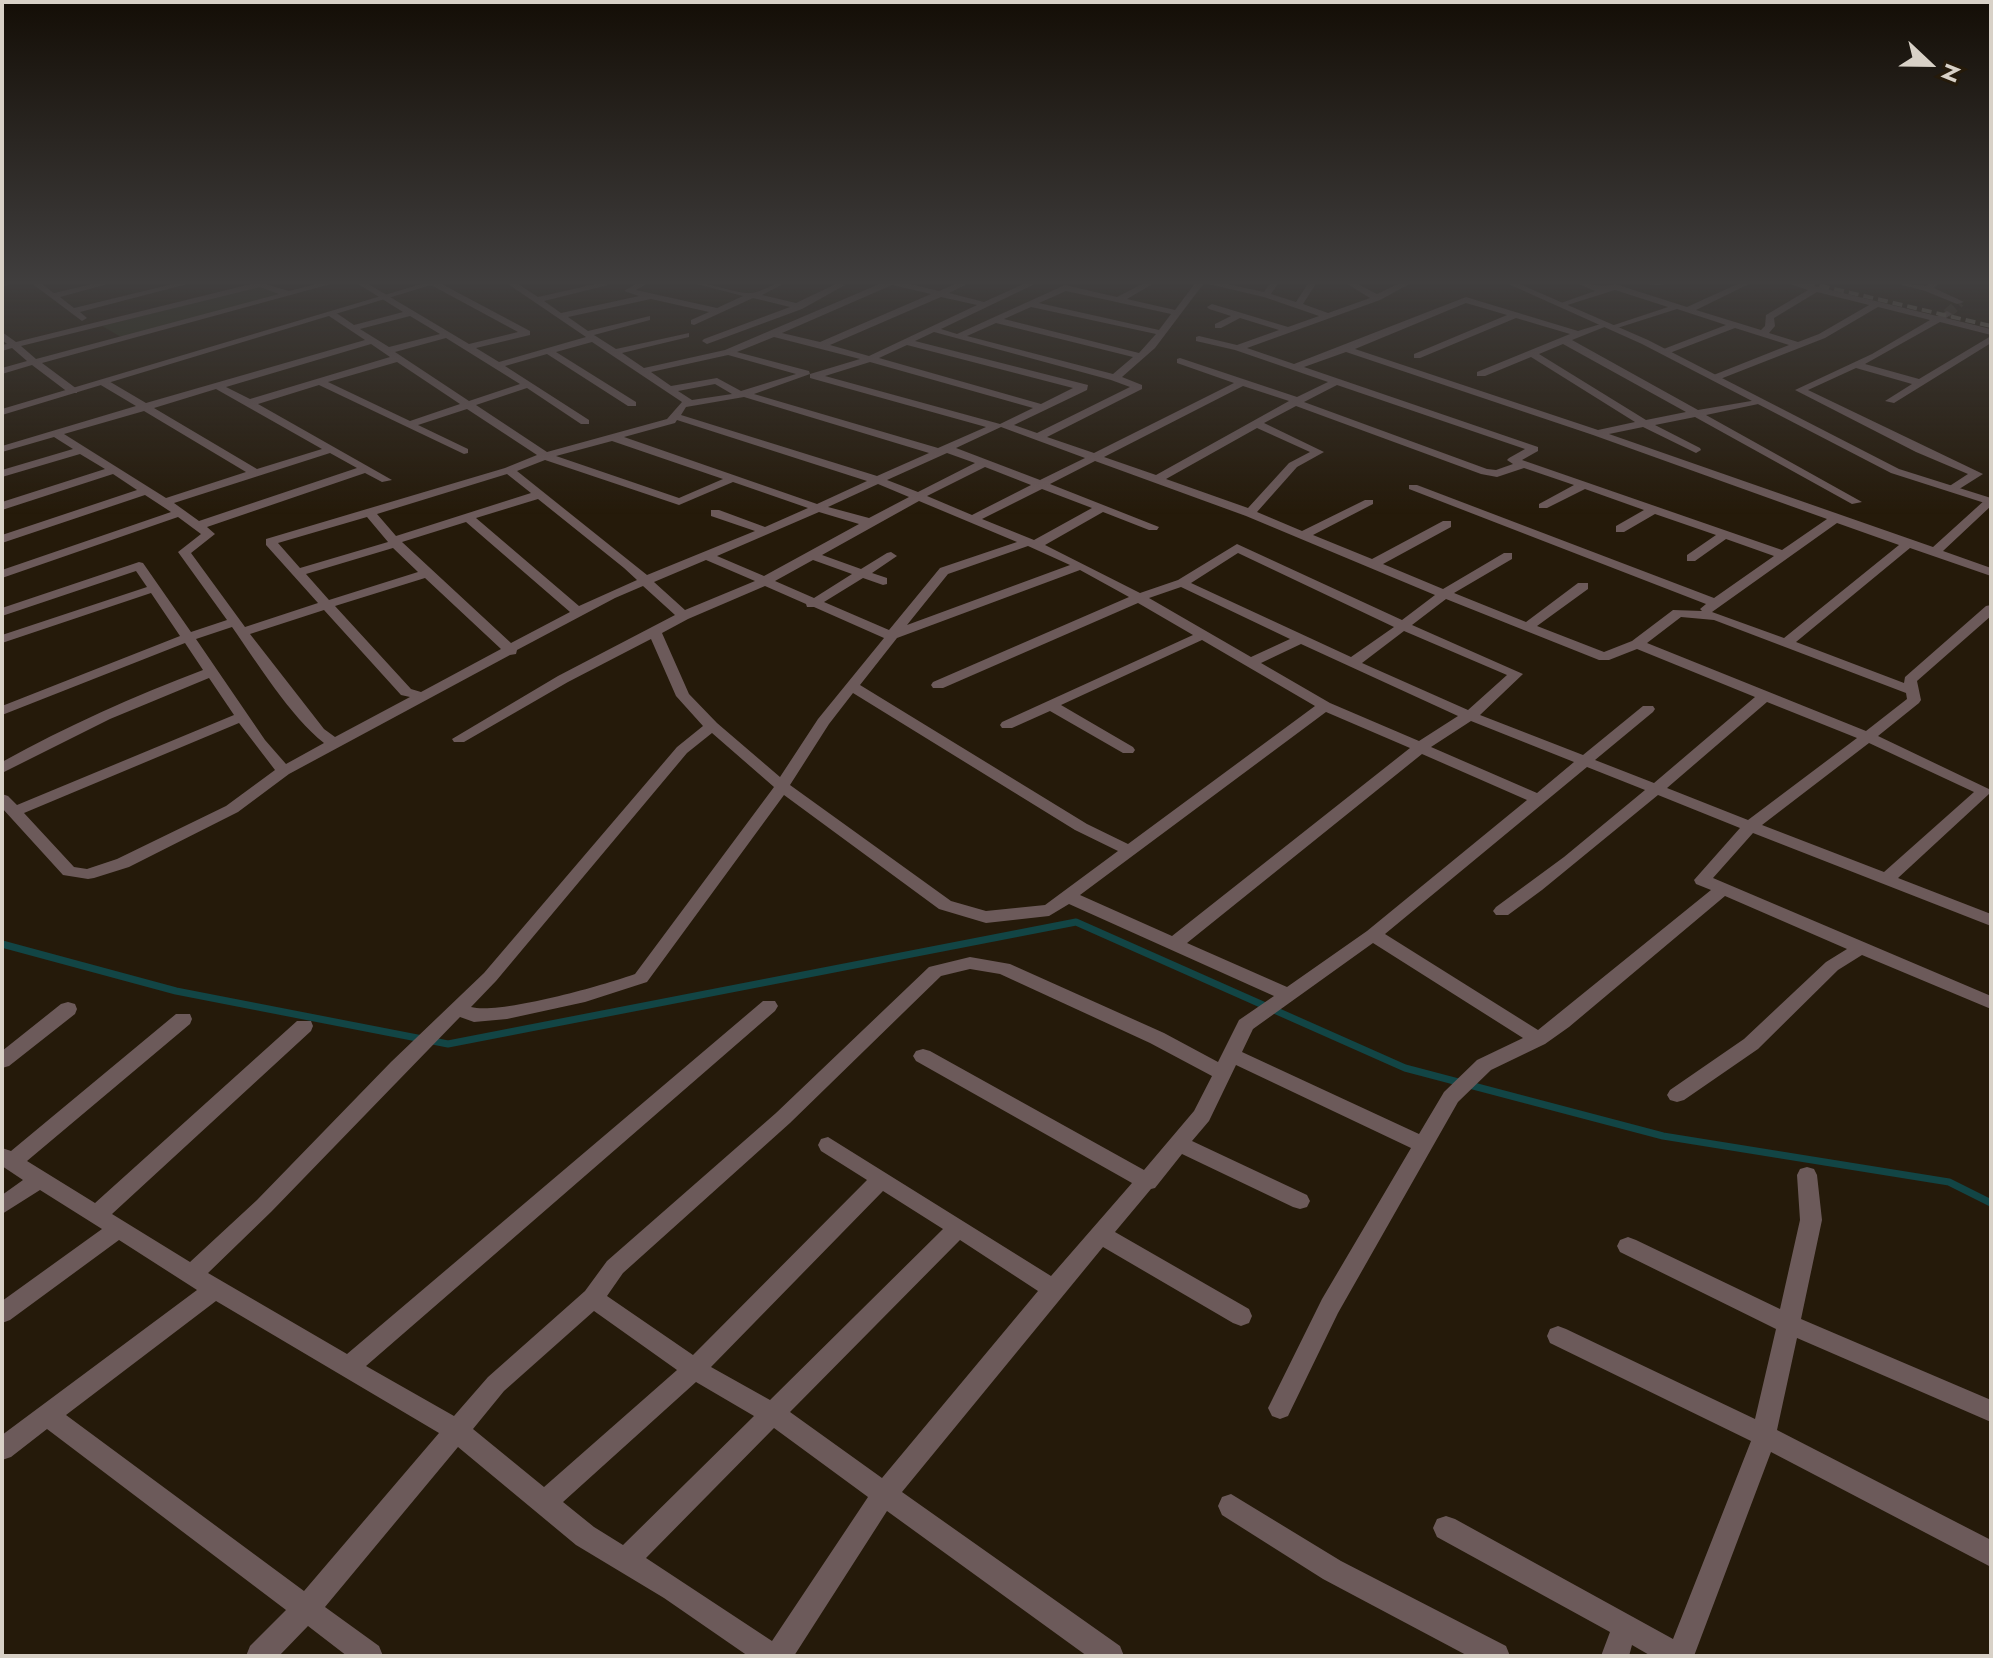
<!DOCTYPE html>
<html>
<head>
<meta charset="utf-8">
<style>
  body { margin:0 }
  #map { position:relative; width:1993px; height:1658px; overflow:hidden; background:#251a0a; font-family:Jost,sans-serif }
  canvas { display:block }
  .frame { position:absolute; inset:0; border:4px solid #d8d1c7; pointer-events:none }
  .north { position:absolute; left:1889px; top:24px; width:80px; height:80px; -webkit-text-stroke:6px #251a0a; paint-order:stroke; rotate:112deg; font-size:22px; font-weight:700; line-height:32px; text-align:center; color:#d8d1c7 }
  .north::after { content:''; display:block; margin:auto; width:28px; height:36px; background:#d8d1c7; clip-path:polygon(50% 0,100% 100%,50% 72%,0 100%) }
</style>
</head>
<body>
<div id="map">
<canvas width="1993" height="1658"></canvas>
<div class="frame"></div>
<div class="north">N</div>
</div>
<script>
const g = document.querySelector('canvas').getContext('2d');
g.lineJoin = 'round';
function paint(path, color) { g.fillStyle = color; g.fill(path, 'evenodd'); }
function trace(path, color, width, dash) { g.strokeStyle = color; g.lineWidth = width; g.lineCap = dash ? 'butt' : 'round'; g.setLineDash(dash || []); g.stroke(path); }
paint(new Path2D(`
  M 260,286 L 282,294 L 121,337 L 102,326 Z`), '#2c2e17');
trace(new Path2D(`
  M 2,944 L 176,991 L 448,1044 L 1076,922 L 1405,1068 L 1663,1136 L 1949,1182 L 1991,1203`), '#124545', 7);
trace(new Path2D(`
  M 1947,314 L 1960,302`), '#403526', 10, [10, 5]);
paint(new Path2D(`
  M 2,282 L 14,282 L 2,287 Z
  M 30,282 L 39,282 L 54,293 L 101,282 L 115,282 L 60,297 L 74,308 L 181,282 L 195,282 L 80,312 L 87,318 L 82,321 Z
  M 259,282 L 289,291 L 324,282 L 338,282 L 42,363 L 77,389 L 77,393 L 69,393 L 32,365 L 2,374 L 2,368 L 27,361 L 12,348 L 2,351 L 2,345 L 7,344 L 2,340 L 2,332 L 16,342 ZM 260,287 L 279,294 L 36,359 L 21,346 Z
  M 355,282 L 365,282 L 469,344 L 518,332 L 431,285 L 430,282 L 438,282 L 530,331 L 530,335 L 476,348 L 499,362 L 586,337 L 505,282 L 515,282 L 538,297 L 604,282 L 608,285 L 544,301 L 561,313 L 639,296 L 624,291 L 639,282 L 650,282 L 636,290 L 717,308 L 743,296 L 689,282 C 709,282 736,294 751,293 C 764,292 773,282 787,282 L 762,295 L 796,303 L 838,283 L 845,285 L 802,309 L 707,344 L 702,341 L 704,339 L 790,307 L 753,298 L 694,325 L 691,324 L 691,320 L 709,312 L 651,299 L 568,317 L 588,331 L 650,316 L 650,320 L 594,335 L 616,349 L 689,333 L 689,337 L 622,353 L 644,368 L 725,350 L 884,282 L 902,282 L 939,291 L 960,282 L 971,282 L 949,293 L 984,302 L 1028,282 L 1039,282 L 941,329 L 957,334 L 1065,285 L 1117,297 L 1146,282 L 1156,282 L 1127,299 L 1175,310 L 1196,282 L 1218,282 L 1264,292 L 1271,282 L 1279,282 L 1271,294 L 1296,302 L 1309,282 L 1317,282 L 1303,304 L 1328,313 L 1370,298 L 1344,282 L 1354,282 L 1377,294 L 1402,282 L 1413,282 L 1380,300 L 1247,348 L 1294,364 L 1466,297 L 1578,331 L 1607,322 L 1607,326 L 1572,340 L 1698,410 L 1763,399 L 1763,403 L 1706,415 L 1862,502 L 1852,504 L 1695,417 L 1655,425 L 1700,448 L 1701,450 L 1696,453 L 1643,427 L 1609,434 L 1933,547 L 1986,499 L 1991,498 L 1991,506 L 1943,551 L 1991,568 L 1991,576 L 1910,548 L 1796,642 L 1904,683 L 1905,677 L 1986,606 L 1991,605 L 1991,616 L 1917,681 L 1921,700 L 1919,703 L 1878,736 L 1991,790 L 1989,794 L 1898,878 L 1991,914 L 1991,926 L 1753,833 L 1713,878 L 1991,996 L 1991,1009 L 1862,955 L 1838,970 L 1758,1049 L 1684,1100 L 1677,1102 L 1670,1100 L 1667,1095 L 1670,1090 L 1744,1039 L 1826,962 L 1847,949 L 1725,896 L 1569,1027 L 1545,1044 L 1491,1070 L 1458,1102 L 1338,1313 L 1288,1416 L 1280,1419 L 1272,1416 L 1268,1408 L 1272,1400 L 1322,1299 L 1411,1148 L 1236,1065 L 1209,1121 L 1192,1141 L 1307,1195 L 1310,1201 L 1307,1207 L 1300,1209 L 1293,1207 L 1182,1154 L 1155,1188 L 1151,1189 L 1115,1232 L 1249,1309 L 1252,1316 L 1249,1323 L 1241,1326 L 1233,1323 L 1103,1247 L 902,1492 L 1120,1646 L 1124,1656 L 1087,1656 L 887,1511 L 794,1656 L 748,1656 L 664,1598 L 576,1545 L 458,1447 L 325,1607 L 379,1646 L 383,1656 L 347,1656 L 308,1626 L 279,1656 L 246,1656 L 250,1646 L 286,1610 L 47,1429 L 11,1457 L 2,1460 L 2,1435 L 197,1290 L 119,1240 L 10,1320 L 2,1323 L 2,1301 L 102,1229 L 40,1190 L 2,1214 L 2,1195 L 23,1180 L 2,1166 L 2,1148 L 11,1151 L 176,1014 L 190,1014 L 192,1019 L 190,1024 L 27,1161 L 95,1203 L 297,1021 L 311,1021 L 313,1026 L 311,1031 L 112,1214 L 190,1262 L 257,1200 L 391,1062 L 484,973 L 677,747 L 703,726 L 676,696 L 651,639 L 568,682 L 464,742 L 454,742 L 452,739 L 558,676 L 675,615 L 643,586 L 615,598 L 517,650 L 516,654 L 510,655 L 289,774 L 238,812 L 129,867 L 94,878 L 88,879 L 63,875 L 2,808 L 2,794 L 8,796 L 17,805 L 234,715 L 209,678 L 110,719 L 2,773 L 2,762 C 67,726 134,696 203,670 L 185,643 L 2,715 L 2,706 L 180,636 L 151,593 L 2,643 L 2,635 L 147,587 L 136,571 L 2,616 L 2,608 L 139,562 L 143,563 L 191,632 L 227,620 L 178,552 L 201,534 L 178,517 L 2,578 L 2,570 L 171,512 L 145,495 L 2,543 L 2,535 L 137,490 L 113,474 L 2,510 L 2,502 L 105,469 L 80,454 L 2,477 L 2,470 L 73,449 L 54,437 L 2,452 L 2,446 L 136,406 L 99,384 L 99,380 L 107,380 L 146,403 L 365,340 L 329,316 L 329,312 L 335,312 L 354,325 L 403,312 ZM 1204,283 L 1264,297 L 1319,316 L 1288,327 L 1212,304 L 1207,307 L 1209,309 L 1231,316 L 1215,324 L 1215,328 L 1221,328 L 1240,318 L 1279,330 L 1237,345 L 1199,336 L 1196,337 L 1196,341 L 1235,350 L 1328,382 L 1297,397 L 1180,358 L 1177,359 L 1177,363 L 1234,383 L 1094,453 L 1047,437 L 1142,389 L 1142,385 L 1122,377 L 1155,348 ZM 892,285 L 931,294 L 820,342 L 782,333 ZM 1066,291 L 1171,314 L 1159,330 L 1039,303 ZM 941,297 L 977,305 L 869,356 L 830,345 ZM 1466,303 L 1507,315 L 1414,354 L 1414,358 L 1420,358 L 1516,318 L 1570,334 L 1477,372 L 1477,376 L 1485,376 L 1531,357 L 1635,422 L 1598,430 L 1355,349 ZM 1031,307 L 1156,334 L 1139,353 L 1004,319 ZM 410,316 L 440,334 L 389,347 L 360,329 ZM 996,323 L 1133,357 L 1113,374 L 967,336 ZM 934,332 L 1111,380 L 1130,387 L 1037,433 L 1014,425 L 1087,390 L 1088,385 L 915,341 ZM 774,337 L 860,359 L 810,374 L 810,378 L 986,427 L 938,448 L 754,394 L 810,374 L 809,371 L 737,352 ZM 446,338 L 520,384 L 469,401 L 395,352 ZM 592,342 L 682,402 L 667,419 L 547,452 L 476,405 L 527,388 L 581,424 L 589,424 L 589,420 L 505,366 L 547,354 L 628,406 L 636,406 L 636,402 L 556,352 ZM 371,344 L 390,357 L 250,399 L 226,387 ZM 1563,344 L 1686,412 L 1646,420 L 1539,354 ZM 907,345 L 1073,388 L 1041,404 L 879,358 ZM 1346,352 L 1593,435 L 1827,519 L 1782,550 L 1522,460 L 1538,451 L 1538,447 L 1304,367 ZM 728,355 L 796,374 L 741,391 L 717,378 L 671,386 L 651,372 ZM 397,362 L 460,404 L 410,421 L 328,382 ZM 870,362 L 1033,408 L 1000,424 L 825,376 ZM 715,384 L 732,394 L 692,400 L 678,391 ZM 319,385 L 464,454 L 468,453 L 468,449 L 418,425 L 467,409 L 537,455 L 505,468 L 266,539 L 266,545 L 318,603 L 245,627 L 191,553 L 215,534 L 207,527 L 365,473 L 382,482 L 392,480 L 258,404 ZM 1337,385 L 1525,449 L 1509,458 L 1507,460 L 1513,464 L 1496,470 L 1487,469 L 1304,402 ZM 1243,386 L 1289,401 L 1156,475 L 1104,457 ZM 216,389 L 322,449 L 257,469 L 154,408 ZM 744,397 L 929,453 L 877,476 L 681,415 L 686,407 ZM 1296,406 L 1481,474 L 1497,477 L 1524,468 L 1574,485 L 1539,504 L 1539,508 L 1547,508 L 1585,489 L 1644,510 L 1616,526 L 1616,532 L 1624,532 L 1655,514 L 1716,535 L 1687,555 L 1687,561 L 1695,561 L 1726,539 L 1774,556 L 1714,598 L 1417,485 L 1409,485 L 1409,489 L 1706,604 L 1700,609 L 1702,611 L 1673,610 L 1632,641 L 1604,652 L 1537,626 L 1588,589 L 1588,583 L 1578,583 L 1526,622 L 1454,593 L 1512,559 L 1512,553 L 1504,553 L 1443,589 L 1383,564 L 1451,527 L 1451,521 L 1443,521 L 1372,559 L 1313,535 L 1373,504 L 1373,500 L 1365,500 L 1302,531 L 1257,512 L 1297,467 L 1324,452 L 1264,423 ZM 144,411 L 246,472 L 166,498 L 64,434 ZM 677,420 L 867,481 L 817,504 L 624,437 L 675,423 ZM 1001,427 L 1085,458 L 1040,480 L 956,448 ZM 1257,428 L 1310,452 L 1289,463 L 1248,508 L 1166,479 ZM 612,441 L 723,479 L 679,498 L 556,456 ZM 330,453 L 357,468 L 199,521 L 174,503 ZM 947,453 L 975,463 L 918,492 L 887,480 ZM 545,460 L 679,505 L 733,482 L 808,508 L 765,527 L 719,510 L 711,510 L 711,516 L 755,531 L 647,575 L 517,471 ZM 1095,461 L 1246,516 L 1435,595 L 1402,620 L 1237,544 L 1178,580 L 1140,593 L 1045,545 L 1103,512 L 1149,530 L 1157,530 L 1159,527 L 1050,484 ZM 985,467 L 1031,485 L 972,515 L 927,496 ZM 507,474 L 531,493 L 396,536 L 377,514 ZM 878,484 L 909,497 L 869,518 L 828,507 ZM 1042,489 L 1092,508 L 1034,540 L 982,519 ZM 538,499 L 624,568 L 637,580 L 579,606 L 476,518 ZM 919,501 L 1017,542 L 940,568 L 889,630 L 824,602 L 863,578 L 883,585 L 887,584 L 887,578 L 872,573 L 897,556 L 891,552 L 887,553 L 861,569 L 822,555 ZM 819,512 L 859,524 L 764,576 L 717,556 ZM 367,517 L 388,542 L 300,568 L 278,543 ZM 466,522 L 570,612 L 511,643 L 402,542 ZM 1837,523 L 1899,545 L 1784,638 L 1712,612 ZM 1028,546 L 1070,565 L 907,625 L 948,574 ZM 393,548 L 418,572 L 329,600 L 306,574 ZM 1238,553 L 1394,627 L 1351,657 L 1191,583 ZM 706,560 L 755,581 L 685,610 L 654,582 ZM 813,560 L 852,574 L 814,598 L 775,581 ZM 1080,570 L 1129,597 L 933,682 L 931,685 L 933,688 L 943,688 L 1138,603 L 1193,635 L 1002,722 L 1000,725 L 1002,728 L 1012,728 L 1050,711 L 1123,753 L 1133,753 L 1135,750 L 1133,747 L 1061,705 L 1202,640 L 1315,706 L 1128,844 L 1087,824 L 860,685 L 897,638 ZM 425,578 L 501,649 L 421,692 L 411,689 L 335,606 ZM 765,586 L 806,604 L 807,607 L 814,607 L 884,638 L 818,719 L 780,777 L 717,723 L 689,694 L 662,633 L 688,619 ZM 1181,587 L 1290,639 L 1251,657 L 1149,598 ZM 1446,599 L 1599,660 L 1609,660 L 1637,649 L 1755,697 L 1654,783 L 1595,760 L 1653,712 L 1655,709 L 1653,706 L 1643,706 L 1583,755 L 1480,715 L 1523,674 L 1412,625 ZM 324,610 L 401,695 L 410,697 L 335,737 L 324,729 L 250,634 ZM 1681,617 L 1714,620 L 1906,693 L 1907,699 L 1866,731 L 1647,643 ZM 232,627 C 258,664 290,716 324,743 L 286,764 L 265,740 L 196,639 ZM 1404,631 L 1507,675 L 1468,710 L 1362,663 ZM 1301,644 L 1458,716 L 1419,741 L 1330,703 L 1261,663 ZM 853,693 L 1075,830 L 1118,851 L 1045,905 L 986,911 L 951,901 L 790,785 L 829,724 ZM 1767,702 L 1857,738 L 1748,820 L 1667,788 ZM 1326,712 L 1410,748 L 1172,936 L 1080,895 ZM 1471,721 L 1574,762 L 1537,793 L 1431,747 ZM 239,723 L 275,770 L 226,806 L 117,859 L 87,869 L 74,867 L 24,813 ZM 712,733 L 774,787 L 635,974 C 605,985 499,1015 471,1007 L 496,981 L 687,753 ZM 1869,743 L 1974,792 L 1884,872 L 1762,825 ZM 1422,754 L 1527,800 L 1367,931 L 1287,987 L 1187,943 ZM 1587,767 L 1645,790 L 1564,857 L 1496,907 L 1493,911 L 1496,915 L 1508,915 L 1542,890 L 1658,795 L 1740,828 L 1694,880 L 1696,884 L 1711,890 L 1538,1030 L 1385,934 ZM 784,795 L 939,909 L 986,923 L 1049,916 L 1069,904 L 1274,996 L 1239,1020 L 1218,1062 L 1164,1033 L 1010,964 L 970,957 L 929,967 L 776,1113 L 607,1261 L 585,1291 L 488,1377 L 454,1416 L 366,1366 L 775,1011 L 778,1006 L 775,1001 L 763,1001 L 347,1354 L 208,1273 L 271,1212 L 460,1017 L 474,1022 L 507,1019 L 585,1002 L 647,982 ZM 1373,943 L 1523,1038 L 1477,1060 L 1444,1092 L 1419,1134 L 1242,1052 L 1253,1029 ZM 970,969 L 1000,974 L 1150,1043 L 1212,1076 L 1194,1111 L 1144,1170 L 930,1051 L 923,1049 L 916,1051 L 913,1056 L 916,1061 L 1132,1183 L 1051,1276 L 828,1137 L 821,1139 L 818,1145 L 821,1151 L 867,1180 L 693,1355 L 607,1296 L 623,1273 L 790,1123 L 941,976 ZM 883,1191 L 943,1229 L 770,1400 L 711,1367 ZM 960,1240 L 1038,1291 L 882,1478 L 790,1412 ZM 216,1301 L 439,1433 L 304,1591 L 66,1415 ZM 594,1311 L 677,1370 L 544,1487 L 473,1429 L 504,1391 ZM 696,1382 L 754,1416 L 623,1545 L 594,1527 L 563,1502 ZM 774,1428 L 868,1497 L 772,1641 L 646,1558 Z
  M 1574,282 C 1590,282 1599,289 1615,284 L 1687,307 L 1742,282 L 1753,282 L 1696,310 L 1761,330 L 1765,326 L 1766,315 L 1808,290 L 1784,282 L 1798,282 L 1937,316 L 1947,311 L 1952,314 L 1946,318 L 1991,329 L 1991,335 L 1940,322 L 1865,364 L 1919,379 L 1991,336 L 1991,343 L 1894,403 L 1885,401 L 1912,384 L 1856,368 L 1808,390 L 1983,474 L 1956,491 L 1948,491 L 1948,487 L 1968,474 L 1916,452 L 1795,390 L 1872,354 L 1930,320 L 1878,307 L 1825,338 L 1715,381 L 1710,378 L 1711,376 L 1789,345 L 1735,328 L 1667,354 L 1661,354 L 1661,350 L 1726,325 L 1677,309 L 1611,330 L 1611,326 L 1668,307 L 1615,290 L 1561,307 L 1561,303 L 1595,291 ZM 1817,292 L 1869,305 L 1819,334 L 1798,342 L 1769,333 L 1775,326 L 1774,318 Z
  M 1644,282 L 1670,282 C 1665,286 1649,286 1644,282 Z
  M 1891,282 L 1926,286 L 1931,282 L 1940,282 L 1934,288 L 1964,302 L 1957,304 L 1925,291 Z
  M 68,1002 L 75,1004 L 77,1009 L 75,1014 L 9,1066 L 2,1068 L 2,1051 L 61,1004 Z
  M 1807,1167 L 1814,1169 L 1817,1175 L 1822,1220 L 1801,1319 L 1991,1400 L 1991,1422 L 1797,1338 L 1777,1430 L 1991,1540 L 1991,1567 L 1771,1452 L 1694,1656 L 1651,1656 L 1632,1645 L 1629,1656 L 1601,1656 L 1610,1632 L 1437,1537 L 1433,1528 L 1437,1519 L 1446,1516 L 1455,1519 L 1673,1639 L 1751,1441 L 1550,1343 L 1547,1336 L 1550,1329 L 1558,1326 L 1566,1329 L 1755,1419 L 1776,1329 L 1620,1252 L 1617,1246 L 1620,1240 L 1628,1237 L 1636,1240 L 1780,1309 L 1800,1220 L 1797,1175 L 1800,1169 Z
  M 1231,1494 L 1341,1561 L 1506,1646 L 1510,1656 L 1468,1656 L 1323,1579 L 1222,1515 L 1218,1506 L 1222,1497 Z`), '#6c5a5a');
paint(new Path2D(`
  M 428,282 L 441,282 L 2,415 L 2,409 Z
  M 1504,282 L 1515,282 L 1648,340 L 1899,469 L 1991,498 L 1991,505 L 1891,473 L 1642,344 Z`), '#6c5a5a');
trace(new Path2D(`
  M 1805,282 L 1991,326`), '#827a6d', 4, [10, 5]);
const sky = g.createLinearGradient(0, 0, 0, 514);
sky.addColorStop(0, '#140e06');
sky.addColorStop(0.55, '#403e3e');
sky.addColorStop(1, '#403e3e00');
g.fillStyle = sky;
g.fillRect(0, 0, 1993, 514);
</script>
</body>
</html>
